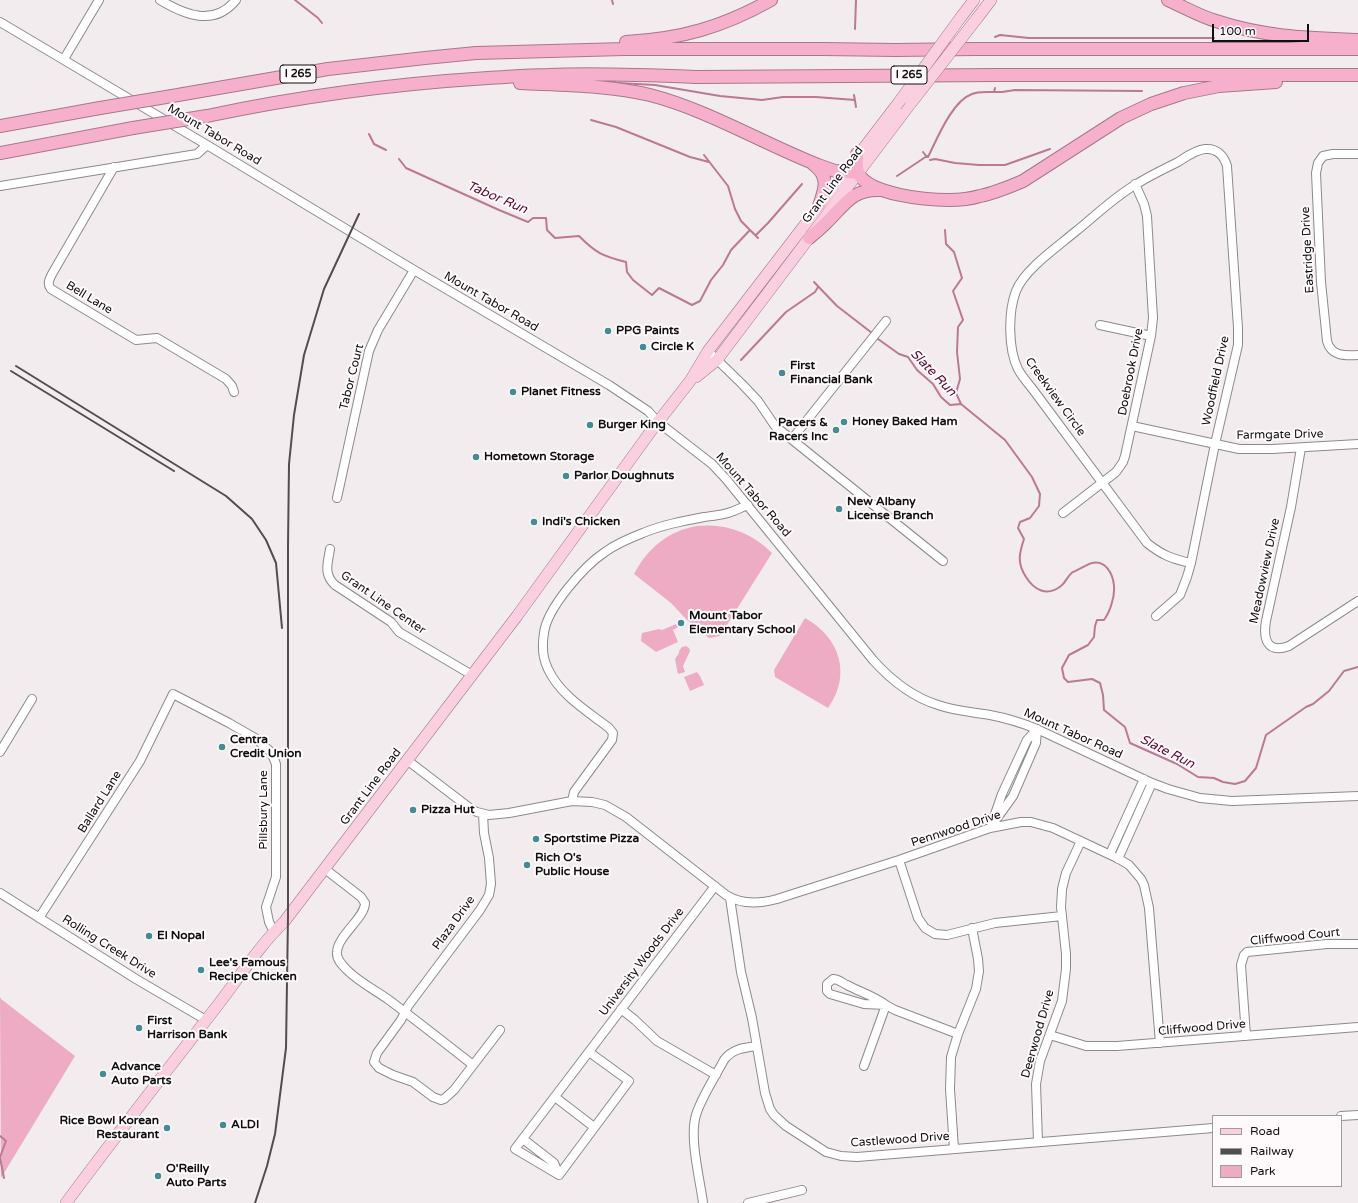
<!DOCTYPE html>
<html>
<head>
<meta charset="utf-8">
<style>
  body { margin:0 }
  #map { position:relative; width:1358px; height:1203px; overflow:hidden; background:#f2ecee; font-family:"Varela Round",sans-serif }
  canvas { display:block }
  .legend { position:absolute; left:1212px; top:1115px; width:130px; height:72px; box-sizing:border-box; background:#fefafb; border:1px solid #9f9c9d; margin:0; padding:5px 7px; list-style:none; font-size:12px; color:#110f10 }
  .legend li { display:flex; align-items:center; gap:8px; height:20px }
  .legend b { width:20px; border:1px solid #9f9c9d }
  .scale { position:absolute; left:1212px; top:24px; width:97px; height:18px; box-sizing:border-box; border:2px solid #110f10; border-top:0; padding-left:5px; font-size:12px; line-height:14px; white-space:nowrap; color:#110f10; -webkit-text-stroke:3px #fefafb; paint-order:stroke }
</style>
</head>
<body>
<div id="map">
<canvas width="1358" height="1203"></canvas>
<ul class="legend">
<li><b style="height:5px;background:#fad0e0"></b>Road</li>
<li><b style="height:5px;background:#514e50"></b>Railway</li>
<li><b style="height:11px;background:#edacc4"></b>Park</li>
</ul>
<div class="scale">100 m</div>
</div>
<script>
const g = document.querySelector('canvas').getContext('2d');
g.lineJoin = 'round';
function paint(path, color) { g.fillStyle = color; g.fill(path, 'evenodd'); }
function trace(path, color, width, dash) { g.strokeStyle = color; g.lineWidth = width; g.lineCap = dash ? 'butt' : 'round'; g.setLineDash(dash || []); g.stroke(path); }
function drawText(font, color, halo, rows, align = 'center') {
  g.font = font + ' "Varela Round",sans-serif'; g.lineWidth = 4; g.setLineDash([]); g.textBaseline = 'middle'; g.strokeStyle = halo; g.fillStyle = color; for (const [text, x, y, turn = 0] of rows) {
    g.save(); g.translate(x, y); g.rotate((+turn || 0) * Math.PI / 180); g.textAlign = isNaN(turn) ? turn : align; if (halo) g.strokeText(text, 0, 0); g.fillText(text, 0, 0); g.restore();
  }
}
paint(new Path2D(`
  M 697,526 C 726,523 751,532 772,553 L 720,636 L 709,638 L 686,619 L 671,603 L 634,574 C 648,548 668,531 697,526 Z
  M 805,618 C 840,637 852,675 828,708 L 775,677 L 774,670 Z
  M 676,624 L 678,627 L 673,630 L 678,642 L 656,652 L 641,641 L 642,633 L 659,629 L 662,630 Z
  M 686,646 L 689,648 L 690,651 L 683,666 L 685,672 L 678,674 L 675,659 L 679,653 L 679,651 L 682,647 Z
  M 697,672 L 700,676 L 704,685 L 690,691 L 684,677 Z
  M 0,997 L 1,999 L 75,1056 L 1,1178 Z`), '#edacc4');
trace(new Path2D(`
  M 295,0 L 318,18 L 322,23
  M 612,0 L 613,4
  M 855,29 L 856,0
  M 995,37 L 1000,35 L 1029,38 L 1214,38
  M 618,83 L 655,85 L 720,96 L 762,100 L 783,97 L 816,97 L 855,100
  M 994,92 L 1002,92 L 1015,90 L 1142,91
  M 854,95 L 856,107
  M 591,120 L 616,127 L 690,157 L 709,162
  M 369,134 L 374,144 L 386,150
  M 923,152 L 927,157
  M 704,155 L 728,186 L 735,209 L 741,221 L 758,238
  M 928,157 C 937,139 952,101 972,94 C 978,91 987,92 994,92 L 995,88
  M 399,159 L 406,168 L 499,210 L 528,222 L 533,218 L 546,218 L 547,230 L 555,238 L 579,236 C 596,253 602,256 626,262 L 627,272 L 633,280 L 652,295 L 659,288 L 692,305 L 700,301 L 711,280 L 723,265 L 731,250 L 750,230
  M 930,160 L 935,159 L 955,163 L 979,165 L 1005,165 L 1050,149
  M 897,176 L 927,156
  M 945,230 L 946,244 L 954,252 L 962,278 L 953,291 L 963,320 L 958,327 L 957,352 L 960,379 L 956,393 L 961,404
  M 756,235 L 768,223 L 802,184
  M 814,282 L 837,306 L 872,333
  M 878,339 L 899,354 L 908,357 L 917,370 L 933,384 L 941,397 L 950,405 L 961,404 L 1005,440 L 1032,477 L 1040,494 L 1039,506 L 1030,518 L 1020,522 L 1018,528 L 1024,539 C 1019,554 1017,563 1026,577 C 1034,590 1047,597 1061,586 C 1066,582 1068,575 1073,572 C 1076,571 1090,563 1092,563 C 1106,560 1113,574 1114,586 C 1115,596 1110,612 1104,620 L 1097,620 L 1095,626 L 1094,637 L 1088,645 L 1069,655 L 1062,668 L 1064,678 L 1068,682 L 1092,679 L 1100,683 L 1103,695 L 1104,710 L 1125,727 L 1130,743 L 1177,764 L 1198,777 L 1214,778 L 1223,782 L 1235,784 L 1245,781 L 1256,768 L 1266,735 L 1306,707 L 1313,704 L 1329,691 L 1344,671 L 1358,667
  M 741,360 L 786,312 L 815,292 L 818,287
  M 0,1136 L 6,1141 L 0,1157
  M 0,1158 L 4,1178`), '#bb7992', 2);
const minor = new Path2D(`
  M 160,0 C 185,15 214,27 236,0
  M 0,22 L 207,145 L 414,270 L 609,385 L 648,411 L 658,422 L 712,464 L 726,479 L 873,660 C 891,680 912,697 938,705 C 955,711 973,712 990,715 C 1006,718 1022,723 1037,729 L 1152,783 L 1168,789 L 1200,798 L 1232,801 L 1358,796
  M 64,59 L 99,0
  M 1358,154 L 1333,154 L 1323,156 L 1318,163 L 1316,173 L 1321,282 L 1327,341 C 1331,356 1344,356 1358,355
  M 114,167 L 52,274 C 49,280 47,284 51,289 L 136,340 L 157,338 L 226,379 L 232,386 L 234,392
  M 0,186 L 197,154 L 207,145
  M 1100,325 L 1151,336
  M 708,351 L 742,384 L 758,401 L 775,426 L 943,561
  M 1132,426 L 1239,449 L 1272,449 L 1358,444
  M 792,439 L 886,321
  M 1301,448 L 1291,507 L 1266,621 C 1263,639 1267,654 1289,646 L 1358,601
  M 337,498 L 369,351 L 378,330 L 414,270
  M 1063,513 L 1116,472 L 1123,462 L 1125,456 L 1151,336 L 1153,318 L 1147,216 L 1144,204 L 1135,184
  M 330,549 C 328,563 323,574 335,585 L 391,622 L 399,632 L 472,675
  M 1156,616 L 1180,595 L 1187,577 L 1191,563 L 1215,444 L 1238,345 L 1238,328 L 1227,166 C 1224,156 1217,148 1205,149 C 1195,150 1186,157 1178,162 C 1164,169 1149,176 1135,185 C 1113,198 1095,216 1075,232 C 1057,247 1024,270 1016,291 C 1008,312 1008,349 1018,369 C 1022,377 1029,384 1034,391 L 1147,543 C 1162,555 1172,559 1191,563
  M 0,752 L 32,699
  M 407,760 L 471,809 L 477,812 L 489,815 L 509,813 L 572,801 L 592,802 L 605,805 L 626,817 L 726,895 C 742,905 759,904 777,899 L 899,860 L 990,828 L 1021,822 L 1031,822 L 1053,828 L 1119,859 L 1129,865 L 1141,879 L 1144,885 L 1149,908 L 1160,1043
  M 572,801 L 574,792 L 612,740 L 613,733 L 609,728 C 587,711 560,695 548,669 C 543,659 542,645 544,633 C 547,608 584,566 605,552 C 616,544 630,538 643,533 C 662,525 683,521 704,517 C 713,516 723,515 731,512 C 737,510 742,507 748,505
  M 483,814 L 484,833 L 489,858 L 491,884 L 489,895 L 480,910 L 408,1006 L 401,1020 L 377,1053 L 374,1062 L 379,1068 L 393,1075 L 413,1082 L 433,1097 L 441,1100 L 444,1099 L 454,1090 L 500,1030
  M 994,817 L 1002,794 L 1027,740 L 1037,729
  M 990,828 L 1013,796 L 1036,743 L 1037,729
  M 1110,854 L 1144,779
  M 1118,859 L 1152,783
  M 899,860 L 918,918 L 925,928 L 935,934 L 947,935 L 995,923 L 1062,916
  M 325,869 L 361,897 L 365,903 C 365,918 338,935 337,952 C 336,959 342,965 347,970 C 359,982 375,990 389,1000 C 417,1021 445,1043 473,1065
  M 0,893 L 136,979 L 206,1020
  M 730,898 L 741,972 L 752,1018 L 765,1093 L 770,1109 L 774,1115 L 786,1126 L 826,1152 L 841,1156 L 857,1157 L 1213,1128
  M 39,918 L 140,761 L 173,694 L 229,723 L 255,738 L 271,752 L 276,764 L 276,877 L 266,907 L 269,922 L 274,932
  M 833,979 C 839,979 842,983 847,985 C 860,992 874,996 886,1005 L 864,1004 L 830,994 L 827,991 L 827,984 Z
  M 621,1009 L 635,1020 L 657,1041 L 716,1075
  M 1050,1035 L 1086,1046 L 1117,1046 L 1358,1027
  M 1246,1036 L 1241,965 L 1244,955 L 1247,952 L 1327,944 L 1358,944
  M 864,1066 L 886,1005 L 895,1010 L 958,1034
  M 555,1097 L 594,1127
  M 1341,1116 L 1358,1115
  M 523,1139 L 554,1163 L 559,1175 L 515,1149 L 715,886
  M 1038,1142 L 1036,1084 L 1040,1061 L 1062,1001 L 1066,969 L 1066,954 L 1061,907 L 1062,889 L 1066,873 L 1081,841
  M 954,1149 L 950,1089 L 951,1057 L 958,1034 L 976,989 L 979,971 L 978,959 L 972,928
  M 559,1175 L 629,1081 L 589,1052
  M 703,1203 C 700,1179 689,1138 696,1115 C 701,1098 715,1077 724,1060 C 732,1049 743,1048 757,1046
  M 748,1203 L 802,1190`);
const major = new Path2D(`
  M 961,17 L 974,0
  M 978,17 L 991,0
  M 696,377 L 717,360 L 911,103
  M 66,1203 C 114,1138 164,1074 214,1010 C 237,981 257,948 284,922 L 517,616 L 651,431 L 690,381 L 708,351 L 896,106`);
const highway = new Path2D(`
  M 1168,0 C 1184,7 1199,16 1216,21 C 1264,37 1308,38 1358,40
  M 626,42 C 681,39 723,27 771,0
  M 520,83 C 561,85 609,85 650,95 C 708,110 762,143 818,165 L 835,171 L 859,173
  M 172,96 L 328,69 L 425,58 L 476,53 L 624,49 L 822,49 L 896,50 L 975,49 L 1358,49
  M 207,116 C 301,96 392,84 488,78 C 508,77 528,75 548,75 C 598,73 647,75 697,77 L 997,75 L 1358,75
  M 0,126 L 100,108
  M 0,153 L 133,128
  M 857,154 C 857,160 856,167 858,173 C 869,195 927,200 949,200 C 959,200 970,199 980,196 C 995,193 1009,187 1023,181 L 1121,118 L 1151,104 L 1184,93 L 1219,86 L 1276,82
  M 813,164 C 830,176 825,189 819,206
  M 809,238 C 815,233 821,228 826,223 C 844,206 851,189 880,190`);
trace(minor, '#8e898b', 10);
trace(major, '#a6788a', 12);
trace(highway, '#a6788a', 14);
trace(minor, '#fff', 8);
trace(major, '#fad0e0', 11);
trace(highway, '#f7b0cb', 12);
trace(new Path2D(`
  M 16,366 L 226,496 L 252,519 L 266,540 L 276,563 L 282,628
  M 11,371 L 174,471
  M 255,1203 L 267,1166 L 275,1134 L 286,1048 L 288,917 L 288,546 L 289,464 L 294,415 L 304,355 L 324,289 L 359,214`), '#514e50', 2);
const majorBridge = new Path2D(`
  M 911,103 L 978,17
  M 896,106 L 961,17`);
const highwayBridge = new Path2D(`
  M 100,108 L 172,96
  M 133,128 L 207,116`);
trace(majorBridge, '#a6788a', 12, []);
trace(highwayBridge, '#a6788a', 14, []);
trace(majorBridge, '#fad0e0', 11);
trace(highwayBridge, '#f7b0cb', 12);
for (const [x, y, r, color] of [
  [608,331,4,"#448b93"],
  [643,347,4,"#448b93"],
  [782,373,4,"#448b93"],
  [513,392,4,"#448b93"],
  [844,422,4,"#448b93"],
  [590,425,4,"#448b93"],
  [836,430,4,"#448b93"],
  [476,457,4,"#448b93"],
  [566,476,4,"#448b93"],
  [839,509,4,"#448b93"],
  [534,522,4,"#448b93"],
  [681,623,4,"#448b93"],
  [222,747,4,"#448b93"],
  [413,810,4,"#448b93"],
  [536,839,4,"#448b93"],
  [527,865,4,"#448b93"],
  [149,936,4,"#448b93"],
  [201,970,4,"#448b93"],
  [139,1028,4,"#448b93"],
  [103,1074,4,"#448b93"],
  [223,1125,4,"#448b93"],
  [167,1128,4,"#448b93"],
  [158,1176,4,"#448b93"]
]) { const dot = new Path2D(); dot.arc(x, y, r, 0, 2 * Math.PI); g.fillStyle = color; g.fill(dot); trace(dot, '#fefafb', 1.5); }
for (const [x, y, w] of [
  [298,74,36],
  [909,75,36]
]) { const box = new Path2D(); box.roundRect(x - w / 2, y - 9, w, 18, 3); g.fillStyle = '#fefafb'; g.fill(box); trace(box, '#110f10', 1); }
drawText('bold 11px', '#110f10', null, [
  ["I 265",298,74],
  ["I 265",909,75]
]);
drawText('12px', '#110f10', '#fefafb', [
  ["Mount Tabor Road",214,135,31],
  ["Grant Line Road",833,185,-53],
  ["Eastridge Drive",1308,250,-93],
  ["Bell Lane",89,298,31],
  ["Mount Tabor Road",491,302,30],
  ["Doebrook Drive",1131,372,-79],
  ["Tabor Court",352,377,-76],
  ["Woodfield Drive",1216,381,-78],
  ["Creekview Circle",1055,397,54],
  ["Farmgate Drive",1280,435,-1],
  ["Mount Tabor Road",753,495,49],
  ["Meadowview Drive",1265,571,-78],
  ["Grant Line Center",383,603,35],
  ["Mount Tabor Road",1073,734,24],
  ["Grant Line Road",371,787,-53],
  ["Ballard Lane",100,802,-58],
  ["Pillsbury Lane",264,810,-90],
  ["Pennwood Drive",956,829,-18],
  ["Plaza Drive",454,923,-54],
  ["Cliffwood Court",1295,937,-6],
  ["Rolling Creek Drive",109,947,32],
  ["University Woods Drive",642,962,-53],
  ["Cliffwood Drive",1202,1028,-5],
  ["Deerwood Drive",1038,1034,-74],
  ["Castlewood Drive",900,1140,-4]
]);
drawText('bold 12px', '#110f10', '#fefafb', [
  ["PPG Paints",616,331],
  ["Circle K",651,347],
  ["First",790,366],
  ["Financial Bank",790,380],
  ["Planet Fitness",521,392],
  ["Honey Baked Ham",852,422],
  ["Pacers &",828,423,"right"],
  ["Racers Inc",828,437,"right"],
  ["Burger King",598,425],
  ["Hometown Storage",484,457],
  ["Parlor Doughnuts",574,476],
  ["New Albany",847,502],
  ["License Branch",847,516],
  ["Indi's Chicken",542,522],
  ["Mount Tabor",689,616],
  ["Elementary School",689,630],
  ["Centra",230,740],
  ["Credit Union",230,754],
  ["Pizza Hut",421,810],
  ["Sportstime Pizza",544,839],
  ["Rich O's",535,858],
  ["Public House",535,872],
  ["El Nopal",157,936],
  ["Lee's Famous",209,963],
  ["Recipe Chicken",209,977],
  ["First",147,1021],
  ["Harrison Bank",147,1035],
  ["Advance",111,1067],
  ["Auto Parts",111,1081],
  ["Rice Bowl Korean",159,1121,"right"],
  ["Restaurant",159,1135,"right"],
  ["ALDI",231,1125],
  ["O'Reilly",166,1169],
  ["Auto Parts",166,1183]
], 'left');
drawText('italic 13px', '#590632', '#fefafb', [
  ["Tabor Run",497,198,23],
  ["Slate Run",933,373,46],
  ["Slate Run",1167,752,27]
]);
</script>
</body>
</html>
